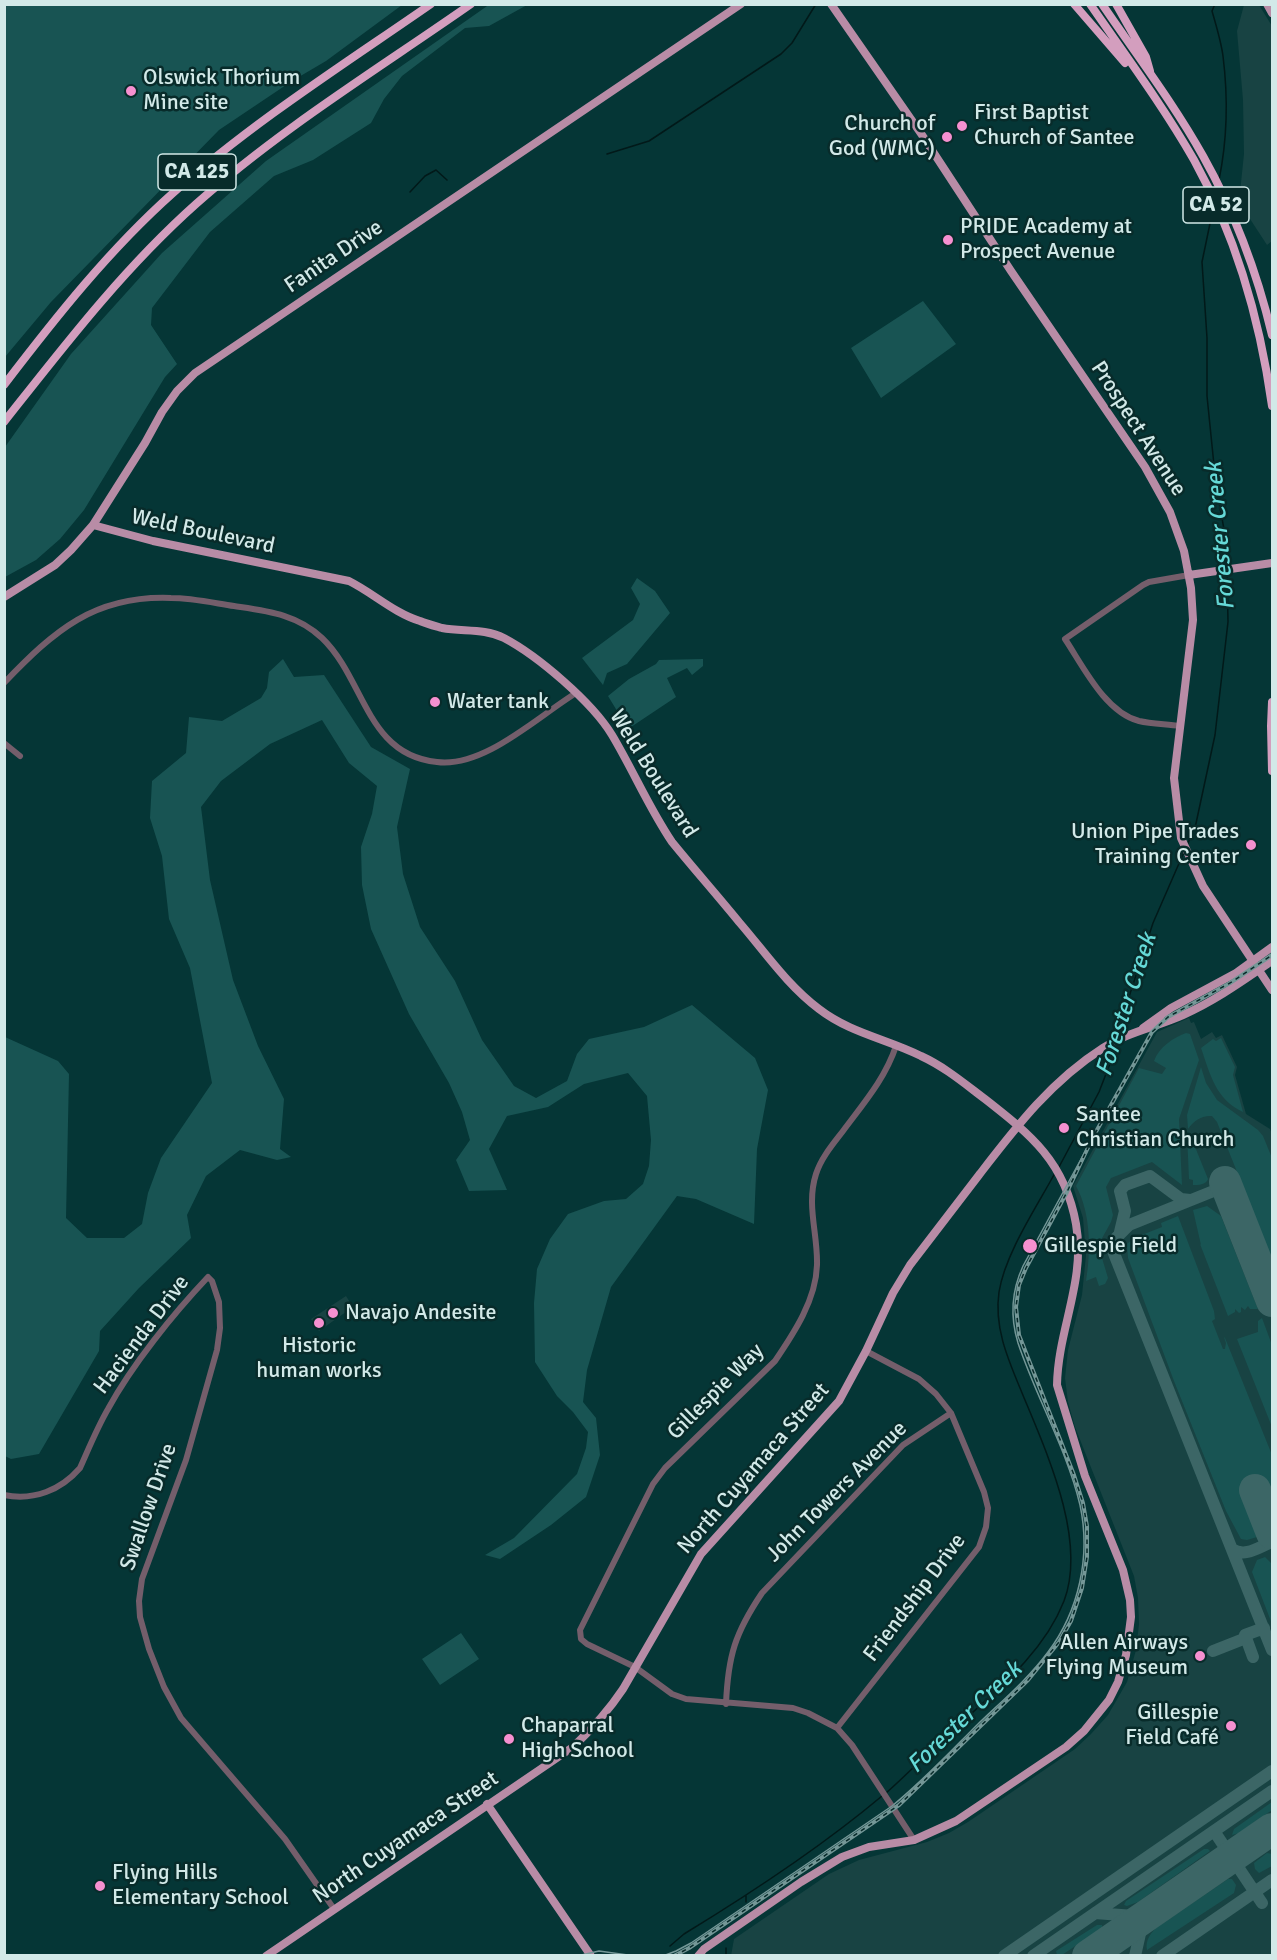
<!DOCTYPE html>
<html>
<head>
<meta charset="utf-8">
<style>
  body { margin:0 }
  #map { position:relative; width:1277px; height:1960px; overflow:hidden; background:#053636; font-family:Signika,sans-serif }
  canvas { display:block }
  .frame { position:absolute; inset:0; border:6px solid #d2e9e8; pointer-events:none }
</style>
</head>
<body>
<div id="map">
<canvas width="1277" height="1960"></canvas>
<div class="frame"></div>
</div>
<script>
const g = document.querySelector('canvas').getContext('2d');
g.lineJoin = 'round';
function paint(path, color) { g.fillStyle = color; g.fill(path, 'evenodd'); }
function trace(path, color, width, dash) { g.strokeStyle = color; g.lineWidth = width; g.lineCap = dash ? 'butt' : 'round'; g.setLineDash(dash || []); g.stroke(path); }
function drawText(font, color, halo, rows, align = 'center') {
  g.font = font + ' Signika,sans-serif'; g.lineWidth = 5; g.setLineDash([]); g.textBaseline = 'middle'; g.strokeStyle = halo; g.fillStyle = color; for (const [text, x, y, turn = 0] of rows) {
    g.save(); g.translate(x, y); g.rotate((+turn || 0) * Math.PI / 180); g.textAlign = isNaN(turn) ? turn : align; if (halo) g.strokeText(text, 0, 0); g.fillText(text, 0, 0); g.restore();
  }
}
paint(new Path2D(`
  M 1244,5 L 1259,5 L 1272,26 L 1272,241 L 1267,245 L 1239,202 L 1244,154 L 1243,100 L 1237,31 Z
  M 1189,1018 L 1191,1023 L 1194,1022 L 1201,1039 L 1212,1032 L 1216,1038 L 1222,1035 L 1237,1067 L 1235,1075 L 1246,1114 L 1270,1129 L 1272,1134 L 1272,1955 L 731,1956 L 734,1939 L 829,1874 L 859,1860 L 927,1842 L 949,1833 L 968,1822 L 1075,1749 L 1091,1734 L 1108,1715 L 1127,1682 L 1136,1650 L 1139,1624 L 1138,1598 L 1134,1576 L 1075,1427 L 1068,1402 L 1065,1378 L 1068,1350 L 1082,1295 L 1086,1255 L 1083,1218 L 1073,1186 L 1157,1032 Z
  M 346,1296 L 353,1307 L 319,1331 L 311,1319 Z`), '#184343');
paint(new Path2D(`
  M 5,4 L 402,4 L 402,5 L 326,61 L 292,81 L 219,130 L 51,302 L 5,357 Z
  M 490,4 L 527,5 L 489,26 L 465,28 L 402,76 L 384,99 L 371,123 L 313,160 L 274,176 L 210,232 L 152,308 L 151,325 L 177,364 L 165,377 L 84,510 L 60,539 L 36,560 L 5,577 L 5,447 L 71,354 L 162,253 L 266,161 Z
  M 923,301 L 956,344 L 881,398 L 851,348 Z
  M 637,578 L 655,591 L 670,613 L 627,664 L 607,673 L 603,685 L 582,658 L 633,620 L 640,604 L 631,588 Z
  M 283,659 L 294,677 L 324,675 L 371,747 L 410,769 L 397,827 L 403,874 L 420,927 L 455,981 L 482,1040 L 514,1086 L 536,1098 L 567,1081 L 577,1054 L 589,1039 L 644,1027 L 692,1005 L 755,1058 L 768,1090 L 757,1149 L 754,1224 L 696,1199 L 677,1196 L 611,1287 L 587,1370 L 583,1402 L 596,1418 L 600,1455 L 586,1497 L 551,1525 L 500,1559 L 485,1555 L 514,1538 L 577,1474 L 586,1448 L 588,1432 L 573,1412 L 557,1396 L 535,1362 L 534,1303 L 537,1269 L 550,1239 L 568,1214 L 604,1201 L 626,1199 L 643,1184 L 649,1166 L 651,1140 L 647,1096 L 628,1073 L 584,1084 L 548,1107 L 507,1116 L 489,1149 L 507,1190 L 469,1191 L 456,1160 L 470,1140 L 462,1112 L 449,1083 L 409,1014 L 371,929 L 362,885 L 361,847 L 372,814 L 377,786 L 349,763 L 322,720 L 270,744 L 221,781 L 201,807 L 210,880 L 233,980 L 258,1046 L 284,1099 L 280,1149 L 291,1157 L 277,1160 L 240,1150 L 206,1176 L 187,1215 L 191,1238 L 139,1288 L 100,1331 L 99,1351 L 39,1454 L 11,1459 L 5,1456 L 5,1037 L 58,1061 L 69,1074 L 66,1218 L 87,1238 L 124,1238 L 142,1224 L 148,1193 L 161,1158 L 212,1083 L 190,968 L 169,919 L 162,856 L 150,818 L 152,781 L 186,753 L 189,717 L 222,721 L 261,698 L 267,688 L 269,672 Z
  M 703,659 L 703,666 L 692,675 L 687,668 L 667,678 L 676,697 L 628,729 L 608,696 L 629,679 L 656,664 L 659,660 Z
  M 1186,1033 L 1190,1034 L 1199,1060 L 1179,1119 L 1182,1185 L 1152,1162 L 1111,1178 L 1106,1187 L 1113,1215 L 1111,1222 L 1101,1240 L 1099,1248 L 1108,1278 L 1105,1284 L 1099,1286 L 1096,1277 L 1086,1281 C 1091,1251 1091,1213 1076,1186 L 1139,1068 L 1162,1074 L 1166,1068 L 1154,1061 C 1159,1047 1173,1038 1186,1033 Z
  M 1221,1038 L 1235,1067 L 1233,1075 L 1243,1112 C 1216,1100 1210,1074 1201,1048 L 1213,1039 L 1216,1041 Z
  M 1201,1067 L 1206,1083 L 1217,1100 L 1258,1130 L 1263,1136 L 1272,1158 L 1272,1259 L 1217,1122 L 1212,1116 C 1202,1115 1193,1121 1188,1129 L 1187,1115 Z
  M 1189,1132 L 1208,1179 C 1206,1185 1198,1185 1193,1185 L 1193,1180 L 1189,1179 L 1187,1135 Z
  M 1207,1206 L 1221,1216 L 1258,1309 L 1250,1309 L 1248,1306 L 1245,1310 L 1241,1307 L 1241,1312 L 1239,1313 L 1235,1309 L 1235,1312 L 1228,1316 L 1200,1244 L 1201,1245 L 1193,1210 Z
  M 1178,1216 L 1214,1311 L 1215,1319 L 1212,1321 L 1223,1349 L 1225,1349 L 1226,1343 L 1224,1337 L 1225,1338 L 1272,1455 L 1272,1507 L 1263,1484 L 1261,1483 L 1247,1489 L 1247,1494 L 1261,1531 L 1257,1537 L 1247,1540 L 1241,1539 L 1226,1511 L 1174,1381 L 1128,1258 L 1127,1244 L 1134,1238 L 1162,1227 L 1161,1223 Z
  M 1262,1318 L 1272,1345 L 1272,1427 L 1237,1339 L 1258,1332 L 1258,1321 Z
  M 1265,1557 L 1272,1564 L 1272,1624 L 1252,1572 L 1257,1560 Z
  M 461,1633 L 479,1659 L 440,1685 L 422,1659 Z
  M 1272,1802 L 1272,1810 L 1239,1833 L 1232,1835 L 1234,1829 Z
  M 1204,1849 L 1208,1849 L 1210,1851 L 1138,1902 L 1127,1906 L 1124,1905 L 1126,1901 Z
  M 1267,1853 L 1272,1854 L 1272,1866 L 1259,1873 L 1255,1869 L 1254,1863 Z
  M 1228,1879 L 1232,1879 L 1236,1885 L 1234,1893 L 1147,1950 C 1145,1941 1150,1934 1156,1928 Z
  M 1097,1925 L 1102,1925 L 1102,1928 L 1062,1955 L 1057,1955 L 1056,1951 Z`), '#185453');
trace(new Path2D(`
  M 1215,4 L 1212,11 C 1216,25 1221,41 1223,56 C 1228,96 1227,141 1219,180
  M 607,154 L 649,141 L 781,54 L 792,43 L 816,4
  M 410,192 L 425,176 L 436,170 L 447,180
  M 1213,209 L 1202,262 L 1207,338 L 1207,396 L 1216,485 L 1227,546 L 1227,567
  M 1187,845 L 1195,828 L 1215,735 L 1228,622 L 1227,572
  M 1115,1038 L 1117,1026 L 1127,1003 L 1153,923 L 1184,852
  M 1059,1167 L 1099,1092 L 1111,1061 L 1114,1046
  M 886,1793 C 909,1773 929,1751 952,1731 C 993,1693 1043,1655 1064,1601 C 1088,1538 1044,1447 1020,1388 C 1007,1357 994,1326 999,1292 C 1005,1254 1036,1208 1055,1173
  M 746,1902 L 746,1896
  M 670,1946 L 684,1934 C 753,1892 820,1848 882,1796
  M 726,1948 L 726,1956`), '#021919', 1.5);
trace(new Path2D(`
  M 1226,1186 L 1129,1225 L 1116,1238 L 1113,1251 L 1272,1650
  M 1120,1232 L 1125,1211 L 1120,1191 L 1125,1185 L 1150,1176 L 1181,1199 L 1190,1200
  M 1232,1549 C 1245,1558 1259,1547 1272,1542
  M 1213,1651 L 1246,1638
  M 1253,1657 L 1245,1635 L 1264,1628
  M 1214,1831 L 1262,1903
  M 1095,1913 L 1134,1916 L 1151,1912
  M 1004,1956 L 1272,1771
  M 1033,1956 L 1272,1791
  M 1135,1956 L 1142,1925 L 1151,1912
  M 1162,1956 L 1272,1880`), '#3c6666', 12);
trace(new Path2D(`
  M 1225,1182 L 1272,1301
  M 1255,1490 L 1272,1533
  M 1088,1956 L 1272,1829`), '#3c6666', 32);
trace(new Path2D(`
  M 4,683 C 54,631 94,595 171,598 C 192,598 214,603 234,606 C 267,611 297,614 322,638 C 365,679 366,755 437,762 C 484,768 537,717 576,693
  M 1180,726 C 1167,724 1152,724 1139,721 C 1105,712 1083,666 1065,639 L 1143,585 L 1149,582 L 1189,575
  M 4,743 L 20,756
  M 896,1046 C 885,1079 863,1104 843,1131 C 833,1144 821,1158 816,1174 C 806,1205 818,1234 817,1265 C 816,1300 794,1333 775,1361 L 665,1468 L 653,1484 L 580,1630 L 581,1639 L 587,1644 L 635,1667 L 672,1694 L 686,1699 L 793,1708 L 808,1713 L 837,1728 L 852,1745 L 914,1840
  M 4,1495 C 34,1501 61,1490 80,1468 C 89,1448 97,1428 108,1409 C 132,1365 173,1314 208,1277 L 212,1281 L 219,1302 L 220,1328 L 217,1350 L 186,1460 L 142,1579 L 139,1601 L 140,1617 L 149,1649 L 164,1687 L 181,1718 L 285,1839 L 334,1909
  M 726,1704 C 728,1656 735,1633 762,1593 L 903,1445 L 951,1413
  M 837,1728 L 979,1547 L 986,1527 L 988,1508 L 984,1492 L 951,1413 L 936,1394 L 919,1379 L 866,1351`), '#745e6b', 6);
trace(new Path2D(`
  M 831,4 L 922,135 L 1011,271 L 1145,467 L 1170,512 L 1184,551 L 1191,588 L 1193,620 L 1174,778 L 1181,838 L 1203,886 L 1272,990
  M 1267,4 L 1272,13
  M 93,525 L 153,541 L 349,581 C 373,593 394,613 420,621 C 427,624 435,626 442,628 C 463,632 484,628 504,638 C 538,656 592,702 612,735 C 633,770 649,808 672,842 C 694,869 717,895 739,922 C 765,952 787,985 819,1009 C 850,1033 887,1039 921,1056 C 945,1067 965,1084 985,1099 C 1031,1135 1065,1162 1076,1224 C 1086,1281 1058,1329 1057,1385 L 1085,1476 L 1123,1570 L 1130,1600 L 1131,1617 L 1126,1655 L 1118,1682 L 1109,1700 L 1084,1731 L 1066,1747 L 956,1821 L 914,1840 L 869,1847 L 842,1857 L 801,1882 L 704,1949 L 698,1956
  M 1189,575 L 1272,563
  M 4,597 L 55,565 L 71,550 L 93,525 L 145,443 L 162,412 L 177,391 L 195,373 L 741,4
  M 1143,1028 L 1171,1008 L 1236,973 L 1272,947
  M 487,1804 L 591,1956
  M 266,1956 L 573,1747 C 592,1729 609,1710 623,1689 L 701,1554 L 839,1401 L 866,1351 L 893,1293 L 910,1265 C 933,1235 956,1205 979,1175 C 1016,1127 1051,1081 1103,1048 C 1128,1032 1156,1027 1183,1015 C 1215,1001 1244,980 1272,961`), '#b88ca6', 8);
trace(new Path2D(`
  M 1074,4 L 1125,63
  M 1090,4 C 1126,56 1163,106 1194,160 C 1236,236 1260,320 1272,406
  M 1102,4 C 1136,54 1174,104 1203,156 C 1235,213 1257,272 1272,335
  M 1116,4 L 1146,57 L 1150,71
  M 4,385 C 56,317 109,250 173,193 C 253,122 343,65 431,4
  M 4,422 C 64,346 123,269 196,204 C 280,129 378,69 471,4
  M 1272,702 L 1271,726 L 1272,771`), '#d39ebe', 8);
trace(new Path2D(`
  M 577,1956 L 599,1951 L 635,1956
  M 663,1956 L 676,1951 L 691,1943 L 892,1806 C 923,1781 950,1752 978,1724 C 1002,1701 1028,1679 1048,1652 C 1079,1611 1091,1556 1080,1505 C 1067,1450 1036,1397 1018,1343 C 1010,1317 1011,1292 1023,1266 L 1093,1137`), '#749797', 1.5);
const rail = new Path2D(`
  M 587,1956 L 611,1956
  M 674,1956 L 689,1948 L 899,1805 L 1028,1680 L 1059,1642 L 1071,1621 L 1082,1588 L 1087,1557 L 1087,1526 L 1083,1503 L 1074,1475 L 1019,1335 L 1016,1307 L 1019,1285 L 1026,1268 L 1067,1192 L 1093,1137 L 1152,1032 L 1168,1017 L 1230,983 L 1272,955`);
trace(rail, '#749797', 4);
trace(rail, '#082b2a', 1.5, [4.5]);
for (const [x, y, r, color] of [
  [131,91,6,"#f690d0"],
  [962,126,6,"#f690d0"],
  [947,137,6,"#f690d0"],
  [948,240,6,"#f690d0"],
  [435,702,6,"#f690d0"],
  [1251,845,6,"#f690d0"],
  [1064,1128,6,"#f690d0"],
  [1030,1246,8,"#f690d0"],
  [333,1313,6,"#f690d0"],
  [319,1323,6,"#f690d0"],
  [1200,1656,6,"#f690d0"],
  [1231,1726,6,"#f690d0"],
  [509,1739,6,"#f690d0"],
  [100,1886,6,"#f690d0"]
]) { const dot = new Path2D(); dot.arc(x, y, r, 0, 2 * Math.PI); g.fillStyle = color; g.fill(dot); trace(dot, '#082b2a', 2); }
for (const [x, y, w] of [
  [197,172,78],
  [1216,205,66]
]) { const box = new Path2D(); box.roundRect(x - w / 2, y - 18, w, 36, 4.5); g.fillStyle = '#082b2a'; g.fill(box); trace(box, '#d2e9e8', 1.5); }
drawText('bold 21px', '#d2e9e8', null, [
  ["CA 125",197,172],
  ["CA 52",1216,205]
]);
drawText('22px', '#d2e9e8', '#082b2a', [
  ["Olswick Thorium",143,78],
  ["Mine site",143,103],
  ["First Baptist",974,113],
  ["Church of Santee",974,138],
  ["Church of",935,124,"right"],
  ["God (WMC)",935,149,"right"],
  ["PRIDE Academy at",960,227],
  ["Prospect Avenue",960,252],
  ["Water tank",447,702],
  ["Union Pipe Trades",1239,832,"right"],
  ["Training Center",1239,857,"right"],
  ["Santee",1076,1115],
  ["Christian Church",1076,1140],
  ["Gillespie Field",1044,1246],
  ["Navajo Andesite",345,1313],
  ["Historic",319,1346,"center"],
  ["human works",319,1371,"center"],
  ["Allen Airways",1188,1643,"right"],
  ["Flying Museum",1188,1668,"right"],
  ["Gillespie",1219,1713,"right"],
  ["Field Café",1219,1738,"right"],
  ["Chaparral",521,1726],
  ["High School",521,1751],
  ["Flying Hills",112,1873],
  ["Elementary School",112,1898]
], 'left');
drawText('22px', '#d2e9e8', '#082b2a', [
  ["Fanita Drive",334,257,-34],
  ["Prospect Avenue",1138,429,57],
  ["Weld Boulevard",203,532,12],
  ["Weld Boulevard",653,774,58],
  ["Hacienda Drive",142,1335,-53],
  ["Gillespie Way",716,1392,-45],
  ["North Cuyamaca Street",754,1469,-49],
  ["John Towers Avenue",837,1492,-45],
  ["Swallow Drive",149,1507,-71],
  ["Friendship Drive",915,1598,-53],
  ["North Cuyamaca Street",406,1838,-34]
]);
drawText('italic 24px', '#65d9d7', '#082b2a', [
  ["Forester Creek",1221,536,-95],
  ["Forester Creek",1127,1005,-72],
  ["Forester Creek",965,1718,-44]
]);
</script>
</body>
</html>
